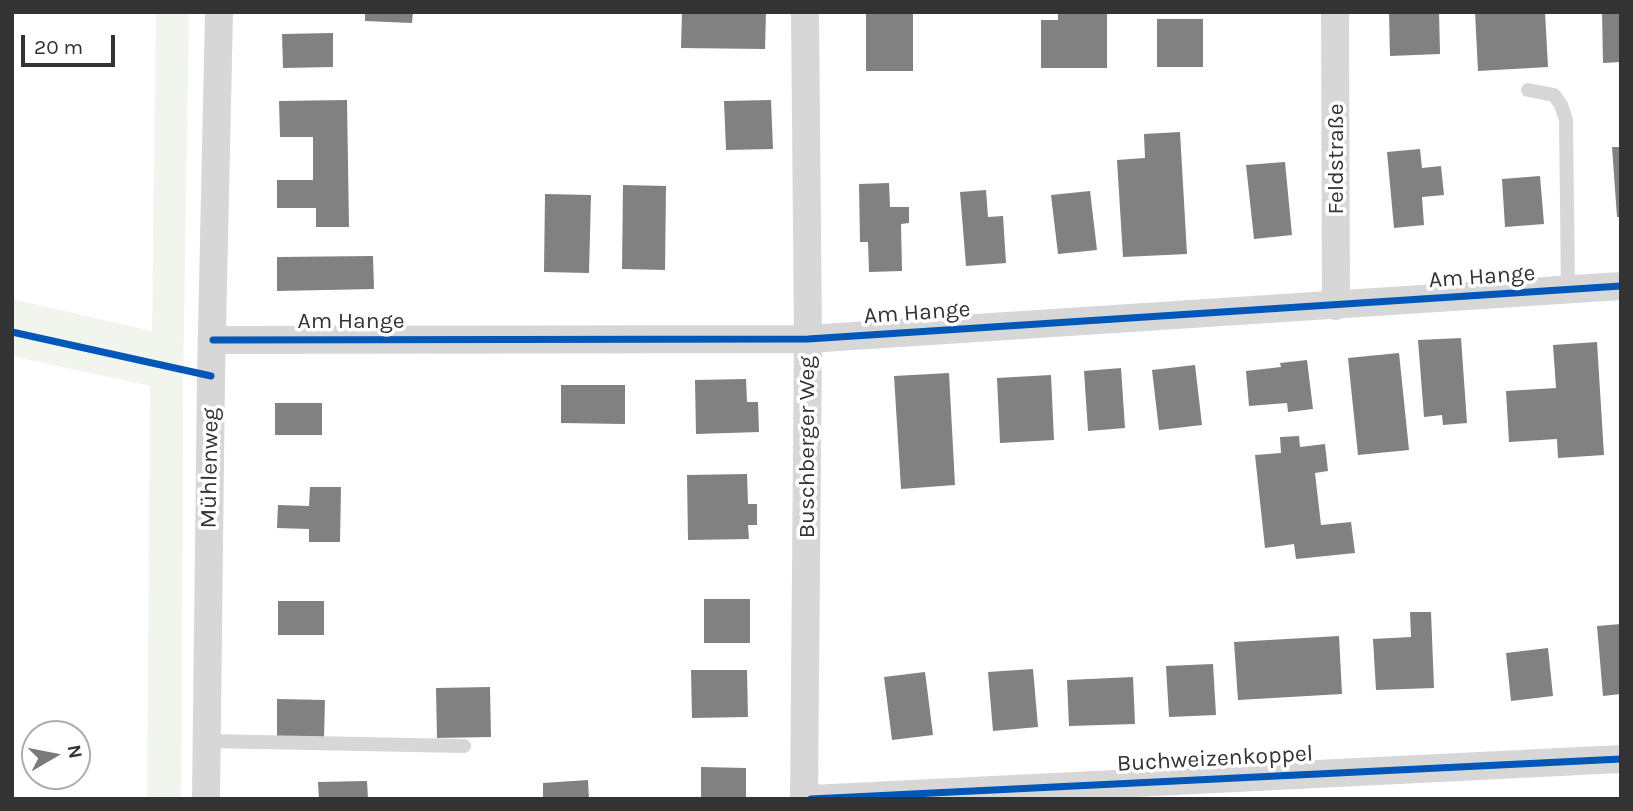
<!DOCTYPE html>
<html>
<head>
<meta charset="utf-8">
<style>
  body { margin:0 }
  #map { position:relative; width:1633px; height:811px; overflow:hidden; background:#fff; font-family:Karla,sans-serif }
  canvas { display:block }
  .frame { position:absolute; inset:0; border:14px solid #333; pointer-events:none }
  .north { position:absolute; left:21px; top:720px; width:70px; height:70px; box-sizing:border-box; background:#fff; border:2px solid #adadad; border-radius:50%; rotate:80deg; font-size:19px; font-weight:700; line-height:28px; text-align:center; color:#333 }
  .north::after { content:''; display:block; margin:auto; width:24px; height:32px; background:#7a7a7a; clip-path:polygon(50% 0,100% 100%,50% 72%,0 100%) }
  .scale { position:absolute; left:21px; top:35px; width:94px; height:32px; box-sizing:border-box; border:4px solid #333; border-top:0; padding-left:9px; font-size:21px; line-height:24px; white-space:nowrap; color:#333; -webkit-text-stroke:5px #fff; paint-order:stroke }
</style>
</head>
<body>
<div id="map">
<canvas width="1633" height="811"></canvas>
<div class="frame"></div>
<div class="north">N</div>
<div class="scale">20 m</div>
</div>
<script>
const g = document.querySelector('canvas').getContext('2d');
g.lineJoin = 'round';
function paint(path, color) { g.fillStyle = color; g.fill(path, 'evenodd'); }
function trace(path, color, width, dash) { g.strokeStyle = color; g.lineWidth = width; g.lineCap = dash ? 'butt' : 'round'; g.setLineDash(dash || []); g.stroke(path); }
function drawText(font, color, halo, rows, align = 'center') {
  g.font = font + ' Karla,sans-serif'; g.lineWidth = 7; g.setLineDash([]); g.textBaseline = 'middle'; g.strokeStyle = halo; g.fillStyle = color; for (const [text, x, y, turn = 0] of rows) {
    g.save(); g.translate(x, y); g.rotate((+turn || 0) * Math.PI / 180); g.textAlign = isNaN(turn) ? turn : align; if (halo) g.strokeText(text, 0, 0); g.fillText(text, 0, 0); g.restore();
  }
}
paint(new Path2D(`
  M 156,12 L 189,12 L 183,390 L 181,799 L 147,799 L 150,386 L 12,356 L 12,299 L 152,331 Z`), '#f1f5ed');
paint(new Path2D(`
  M 365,12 L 413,12 L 412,23 L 365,21 Z
  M 682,12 L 766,12 L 765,49 L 681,48 Z
  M 866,12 L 913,12 L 913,71 L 866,71 Z
  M 1058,12 L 1107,12 L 1107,68 L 1041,68 L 1041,20 L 1058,20 Z
  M 1389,12 L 1439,12 L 1440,54 L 1390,56 Z
  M 1475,12 L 1545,12 L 1548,67 L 1478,71 Z
  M 1602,12 L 1621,12 L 1621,62 L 1603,63 Z
  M 1157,19 L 1203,19 L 1203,67 L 1157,67 Z
  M 333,33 L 333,67 L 283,68 L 282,34 Z
  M 347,100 L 349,227 L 316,227 L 316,208 L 277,208 L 277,180 L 313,180 L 313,137 L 280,137 L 279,101 Z
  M 771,100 L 773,149 L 726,150 L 724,101 Z
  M 1180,132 L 1187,254 L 1123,257 L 1117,160 L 1145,158 L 1144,134 Z
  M 1612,147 L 1621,147 L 1621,217 L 1617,217 Z
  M 1420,149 L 1422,168 L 1441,166 L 1444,195 L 1422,197 L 1424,225 L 1394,228 L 1387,152 Z
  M 1285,162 L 1292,235 L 1254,239 L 1246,165 Z
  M 1540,176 L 1544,224 L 1505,227 L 1502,179 Z
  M 889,183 L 890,207 L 909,207 L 909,223 L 901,224 L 902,271 L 869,272 L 868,242 L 860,242 L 859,184 Z
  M 623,185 L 666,186 L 665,270 L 622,269 Z
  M 986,190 L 988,217 L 1003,216 L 1006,263 L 966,266 L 960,192 Z
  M 1090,191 L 1097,250 L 1058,254 L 1051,195 Z
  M 545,194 L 591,195 L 589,273 L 544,272 Z
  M 373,256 L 374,289 L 277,291 L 277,257 Z
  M 1461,338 L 1467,423 L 1443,425 L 1442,415 L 1424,417 L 1418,340 Z
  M 1597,342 L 1604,455 L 1558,458 L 1557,439 L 1509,442 L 1506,391 L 1556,388 L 1553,345 Z
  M 1399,353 L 1409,450 L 1358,455 L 1348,358 Z
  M 1307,360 L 1313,409 L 1288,412 L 1287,403 L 1249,406 L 1246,371 L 1281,367 L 1280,363 Z
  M 1195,365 L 1202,425 L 1159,430 L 1152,370 Z
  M 1121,368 L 1125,428 L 1088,431 L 1084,371 Z
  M 949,373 L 955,485 L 901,489 L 894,376 Z
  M 1051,375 L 1054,440 L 1000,443 L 997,378 Z
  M 746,379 L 747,402 L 758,402 L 759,432 L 696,434 L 695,380 Z
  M 561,385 L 625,385 L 625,424 L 561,423 Z
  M 275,403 L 322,403 L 322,435 L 275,435 Z
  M 1299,436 L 1300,447 L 1325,444 L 1328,471 L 1315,473 L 1321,525 L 1351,522 L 1355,553 L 1296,559 L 1294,544 L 1265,548 L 1255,455 L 1281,453 L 1280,437 Z
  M 747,474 L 748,504 L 757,504 L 757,525 L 748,525 L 749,539 L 688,540 L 687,475 Z
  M 310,487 L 341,487 L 340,542 L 309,542 L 309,529 L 277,528 L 278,505 L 309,506 Z
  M 704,599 L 750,599 L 750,643 L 704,643 Z
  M 278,601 L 324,601 L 324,635 L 278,635 Z
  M 1410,612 L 1431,612 L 1434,688 L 1376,690 L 1373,639 L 1411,637 Z
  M 1621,624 L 1621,694 L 1603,696 L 1597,626 Z
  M 1339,636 L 1342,694 L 1238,700 L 1234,642 Z
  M 1548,648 L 1553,696 L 1511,701 L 1506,653 Z
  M 1213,664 L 1216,715 L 1169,717 L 1166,666 Z
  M 1033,669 L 1038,727 L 993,731 L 988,672 Z
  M 691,670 L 747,670 L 748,717 L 692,718 Z
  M 925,672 L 933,735 L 892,740 L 884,677 Z
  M 1133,677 L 1135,724 L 1069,726 L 1067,680 Z
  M 490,687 L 491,737 L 437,738 L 436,688 Z
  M 277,699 L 325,700 L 324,738 L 277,738 Z
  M 701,767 L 746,768 L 746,799 L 701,799 Z
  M 588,780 L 589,799 L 543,799 L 543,783 Z
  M 367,781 L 368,799 L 319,799 L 318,782 Z`), '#818181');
trace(new Path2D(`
  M 1528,90 L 1554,95 L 1561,105 L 1566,120 L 1568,291
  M 207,741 L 464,746`), '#d7d7d7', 14);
trace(new Path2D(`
  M 1335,12 L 1336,306
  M 213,340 L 808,339 L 1621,286
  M 206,799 L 211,376 L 219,12
  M 804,799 L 808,339 L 805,12
  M 811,799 L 1621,759`), '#d7d7d7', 28);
trace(new Path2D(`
  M 12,332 L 211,376
  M 213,340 L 808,339 L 1621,286
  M 811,799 L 1621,759`), '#0057b8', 7);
drawText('23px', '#333', '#fff', [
  ["Feldstraße",1336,159,-90],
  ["Am Hange",1482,277,-4],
  ["Am Hange",917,313,-4],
  ["Am Hange",351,321],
  ["Buschberger Weg",807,447,-90],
  ["Mühlenweg",210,468,-89],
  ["Buchweizenkoppel",1215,759,-3]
]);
</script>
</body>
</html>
